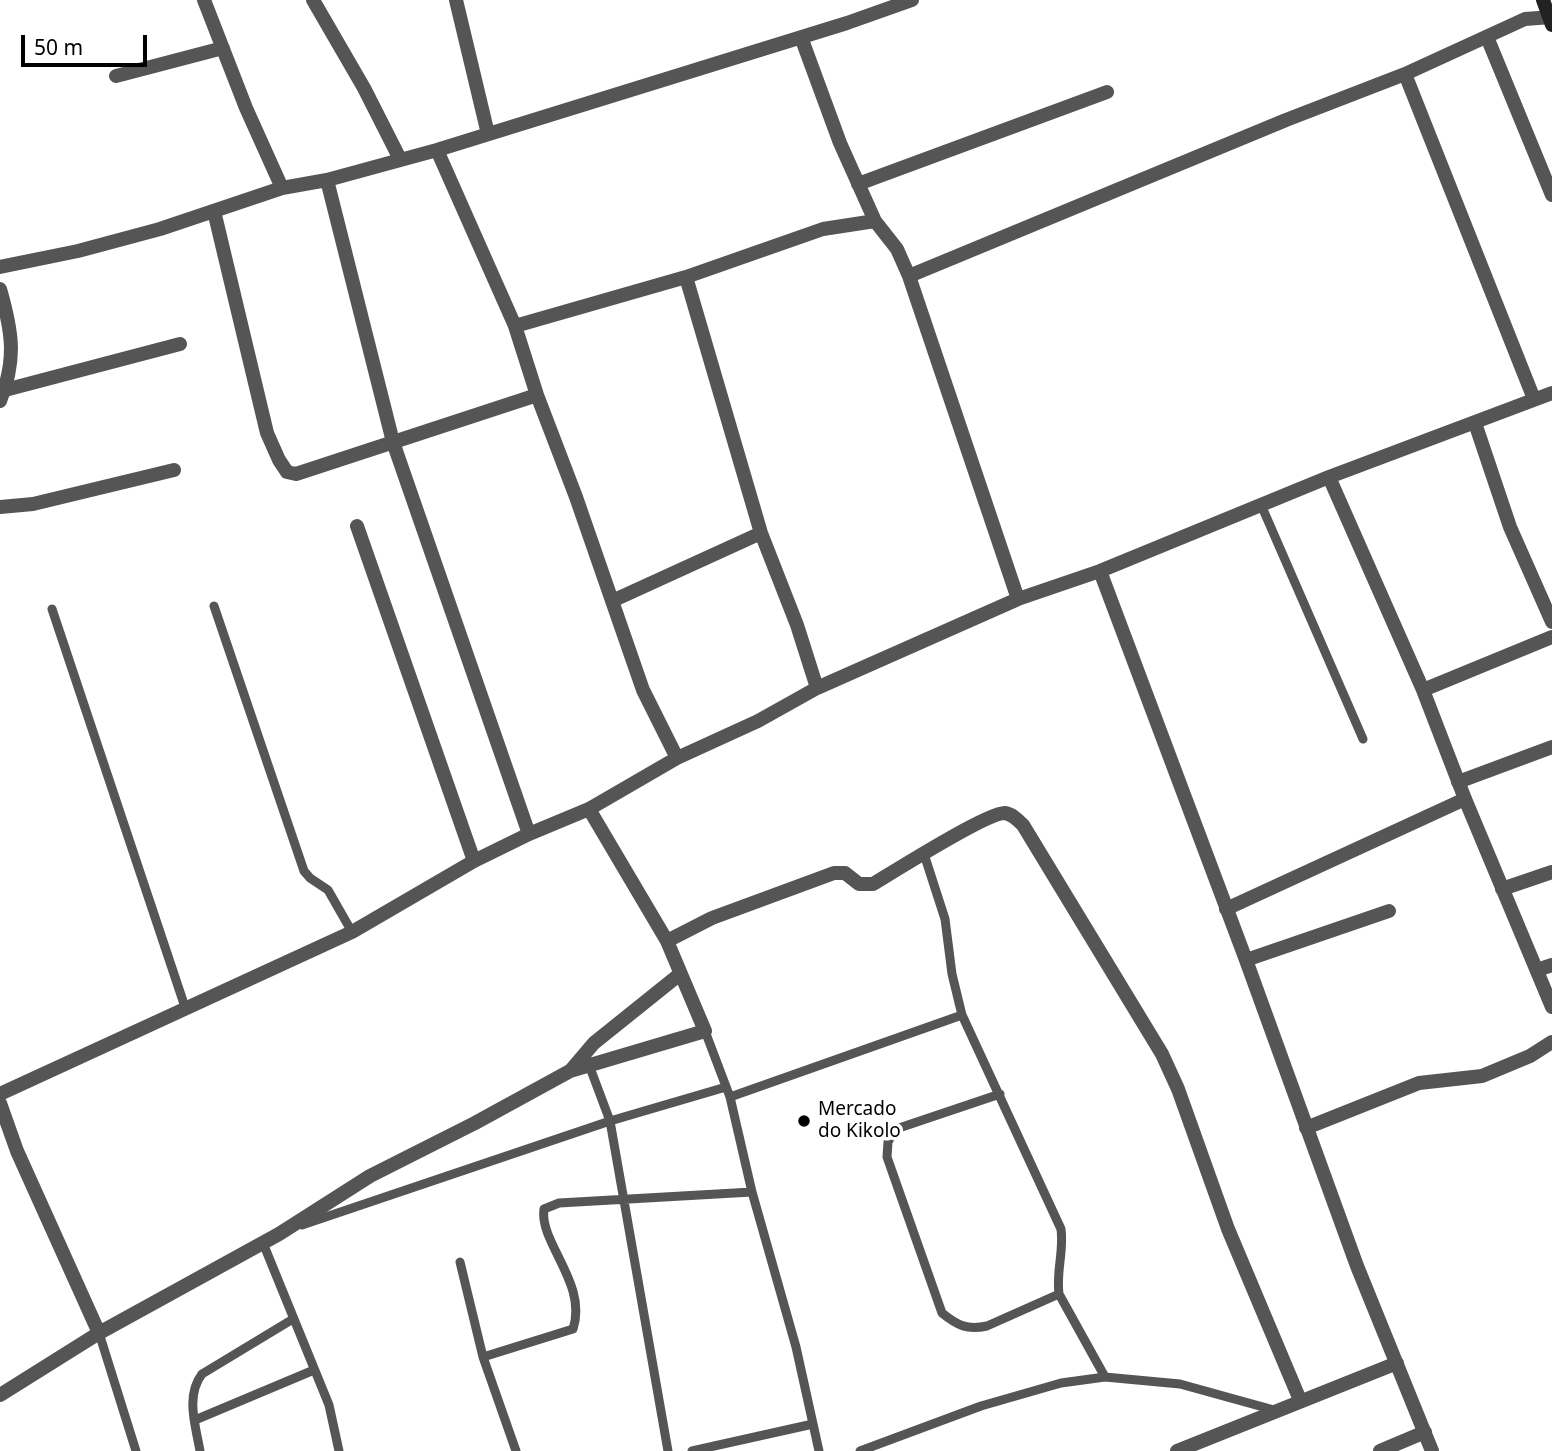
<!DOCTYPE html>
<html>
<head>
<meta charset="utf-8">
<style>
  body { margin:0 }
  #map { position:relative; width:1552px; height:1451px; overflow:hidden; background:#fff; font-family:"Noto Sans",sans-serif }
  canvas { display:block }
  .scale { position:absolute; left:21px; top:35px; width:126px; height:32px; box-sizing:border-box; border:4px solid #000; border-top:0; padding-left:9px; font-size:21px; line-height:24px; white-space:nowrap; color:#000; -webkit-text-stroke:5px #fff; paint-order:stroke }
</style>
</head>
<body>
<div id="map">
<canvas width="1552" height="1451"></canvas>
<div class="scale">50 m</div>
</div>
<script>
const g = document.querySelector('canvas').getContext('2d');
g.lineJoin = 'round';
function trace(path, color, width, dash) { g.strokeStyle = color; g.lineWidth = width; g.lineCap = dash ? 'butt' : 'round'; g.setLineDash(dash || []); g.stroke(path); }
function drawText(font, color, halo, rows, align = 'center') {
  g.font = font + ' "Noto Sans",sans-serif'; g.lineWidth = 7; g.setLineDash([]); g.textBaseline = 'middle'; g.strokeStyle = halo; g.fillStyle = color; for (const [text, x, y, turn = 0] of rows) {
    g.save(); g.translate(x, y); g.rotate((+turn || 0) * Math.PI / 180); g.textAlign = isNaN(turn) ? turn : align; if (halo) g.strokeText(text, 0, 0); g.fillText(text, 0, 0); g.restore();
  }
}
trace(new Path2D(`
  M 1262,507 L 1363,739
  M 214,606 L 304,871 L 310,878 L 328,890 L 352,932
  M 52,609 L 186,1010
  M 924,854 L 945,919 L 952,974 L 962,1015 L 1061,1229 C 1064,1253 1056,1270 1059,1294 L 1105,1377
  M 705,1031 L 730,1097 L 752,1192 L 796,1347 L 819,1451
  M 589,1065 L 610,1121 L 668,1451
  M 1000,1094 L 896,1129 L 888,1142 L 887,1157 L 942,1313 C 958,1326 967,1330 987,1326 L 1059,1294
  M 730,1097 L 962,1015
  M 302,1225 L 610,1121 L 726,1087
  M 263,1243 L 329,1405 L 339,1451
  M 460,1262 L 483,1357 L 516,1451
  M 99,1333 L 136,1451
  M 483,1357 L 573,1329 C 588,1283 539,1243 544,1209 L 559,1203 L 752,1192
  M 195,1420 L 314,1370
  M 200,1451 C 196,1427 185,1396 202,1374 L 293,1319
  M 692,1451 L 813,1424
  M 860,1451 L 981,1406 L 1061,1383 L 1105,1377 L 1180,1384 L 1274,1410`), '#555', 9);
trace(new Path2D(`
  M 204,0 L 246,108 L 282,188
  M 313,0 L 364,88 L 400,159
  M 456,0 L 488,134
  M 801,37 L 840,143 L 875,221
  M 1487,37 L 1552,195
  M 1405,74 L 1534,399
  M 116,76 L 223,48
  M 437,150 L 515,326 L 537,395 L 576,497 L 643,690 L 677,758
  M 327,180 L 393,442 L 529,834
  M 858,184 L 1107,92
  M 214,211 L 267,433 L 279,460 L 287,472 L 296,474 L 537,395
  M 0,267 L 78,251 L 160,229 L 282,188 L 327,180 L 437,150 L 847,23 L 912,0
  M 909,276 L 1286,120 L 1405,74 L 1525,19 L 1552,17
  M 686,277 L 761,533 L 797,625 L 817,688
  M 0,289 C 12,331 17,359 0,401
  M 515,326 L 686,277 L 823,229 L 875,221 L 897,249 L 909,276 L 1018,599
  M 5,390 L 180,344
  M 1475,423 L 1510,527 L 1552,622
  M 1329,477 L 1423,690 L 1465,799 L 1552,1007
  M 0,507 L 33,504 L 174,470
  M 357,526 L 474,861
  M 1100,571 L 1246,960 L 1357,1266 L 1432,1451
  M 612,601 L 761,533
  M 1423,690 L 1552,637
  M 1458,782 L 1552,747
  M 1502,889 L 1552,872
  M 1226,909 L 1465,799
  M 667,941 L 712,918 L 834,873 L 845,873 L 859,884 L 873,884 C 893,872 988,812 1005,813 C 1012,814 1018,820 1023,825 L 1162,1054 L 1178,1089 L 1228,1229 L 1300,1400
  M 1246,960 L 1389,911
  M 1537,970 L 1552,965
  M 571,1070 L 594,1043 L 680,974
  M 0,1094 L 352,932 L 474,861 L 529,834 L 589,809 L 677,758 L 758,721 L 817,688 L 1018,599 L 1100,571 L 1329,477 L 1552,393
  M 0,1103 L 17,1151 L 99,1333
  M 1306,1128 L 1419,1083 L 1482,1076 L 1530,1056 L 1552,1042
  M 0,1395 L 99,1333 L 279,1234 L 370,1176 L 475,1123 L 570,1071 L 705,1031 L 667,941 L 589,809
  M 1177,1451 L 1397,1363
  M 1380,1451 L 1425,1432`), '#555', 14);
trace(new Path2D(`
  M 1543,0 L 1552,25`), '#222', 14);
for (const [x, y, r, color] of [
  [804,1121,7,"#000"]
]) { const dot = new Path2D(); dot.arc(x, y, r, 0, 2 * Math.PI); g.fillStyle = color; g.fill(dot); trace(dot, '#fff', 2.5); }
drawText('19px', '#000', '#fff', [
  ["Mercado",818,1110],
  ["do Kikolo",818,1132]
], 'left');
</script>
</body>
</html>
